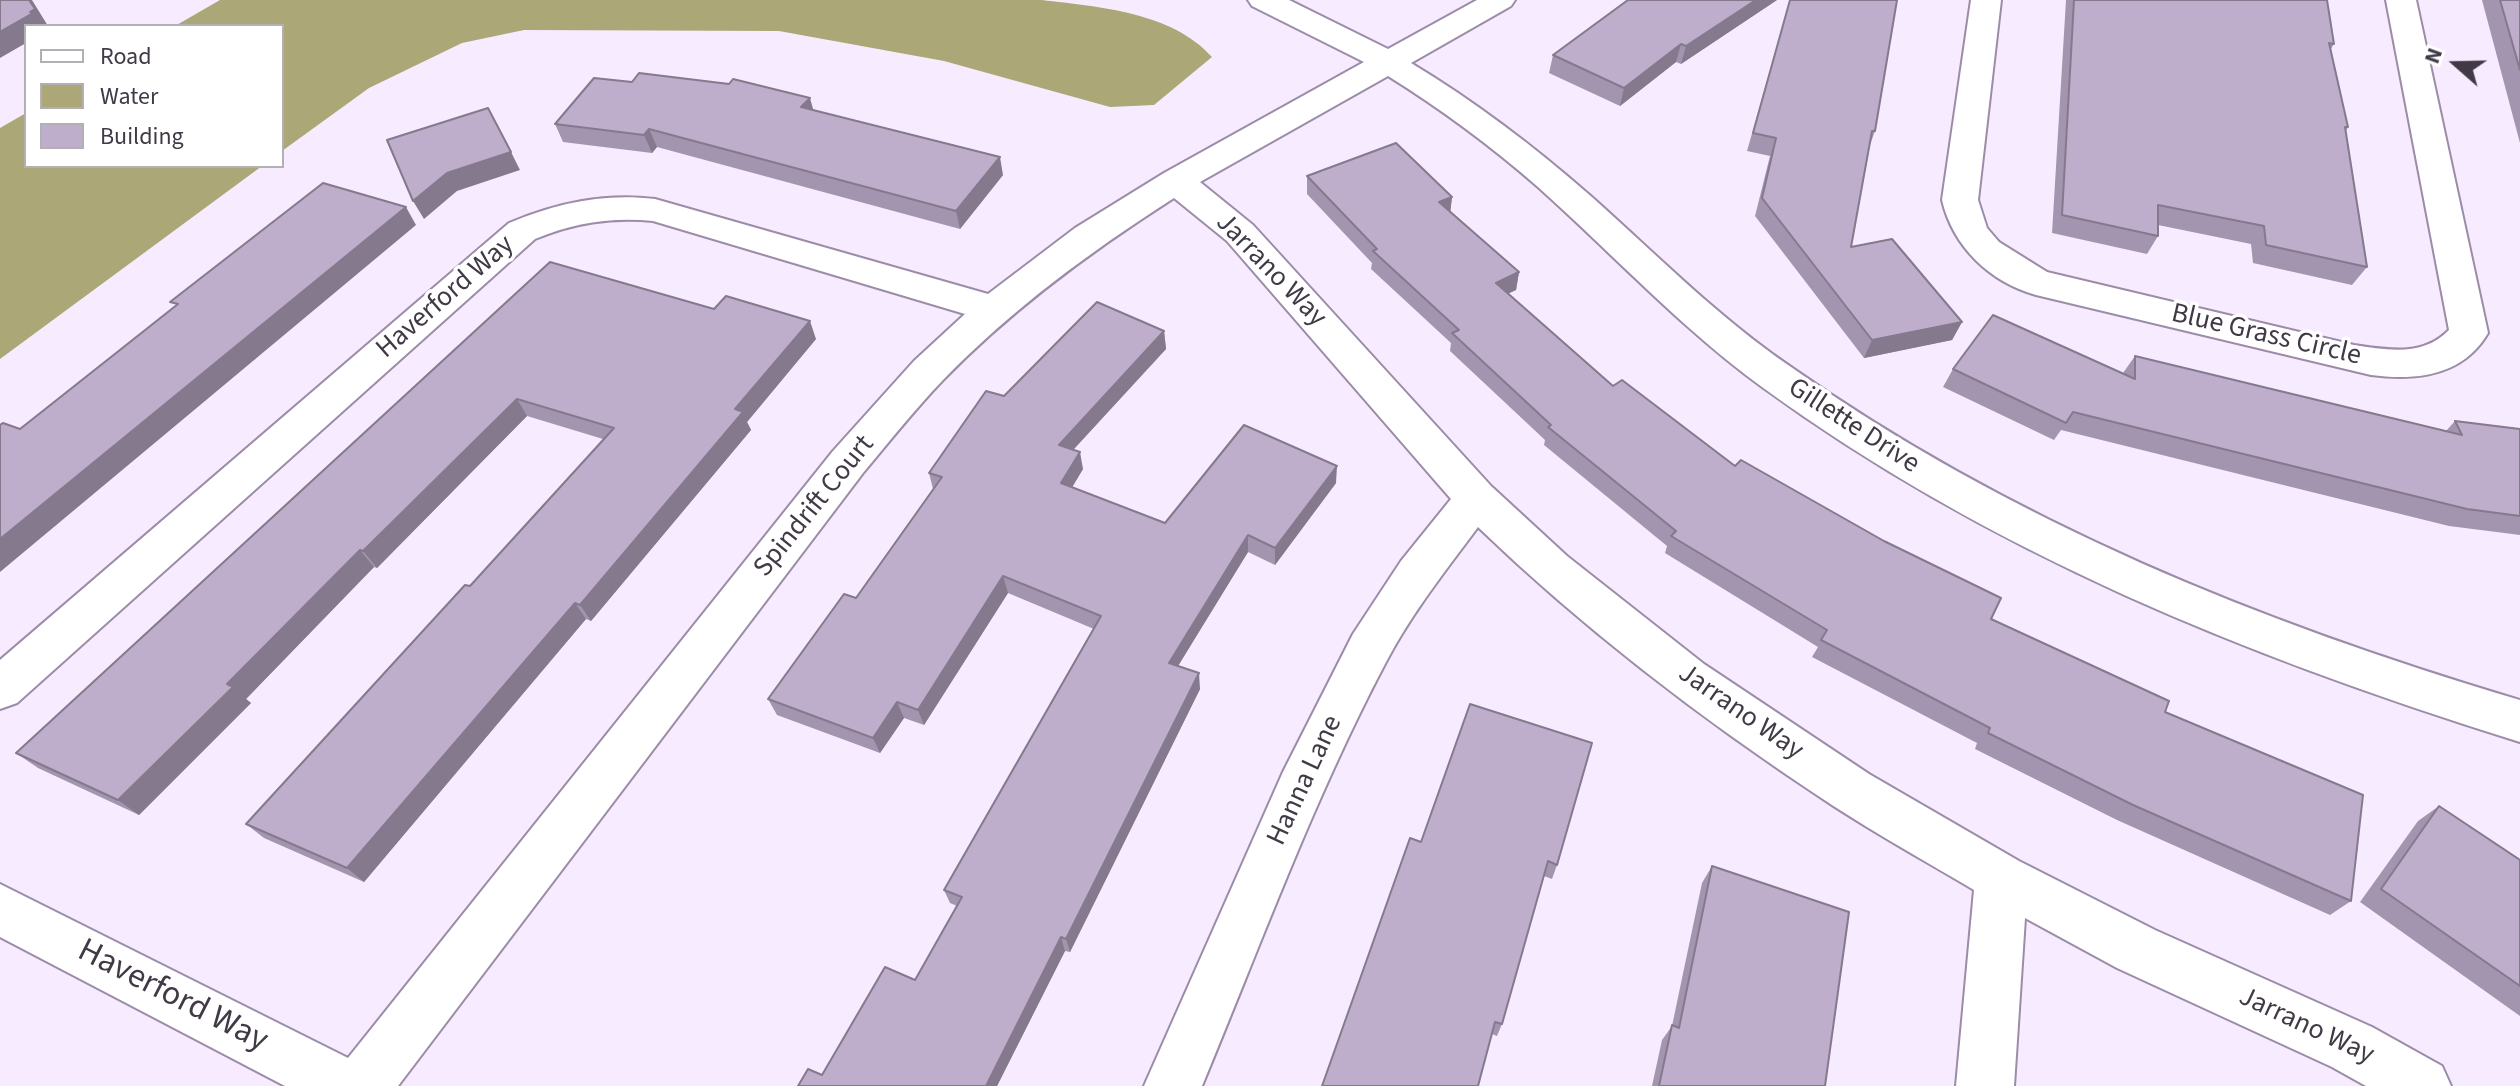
<!DOCTYPE html>
<html>
<head>
<meta charset="utf-8">
<style>
  body { margin:0 }
  #map { position:relative; width:2520px; height:1086px; overflow:hidden; background:#f7ecff; font-family:"Source Sans 3",sans-serif }
  canvas { display:block }
  .legend { position:absolute; left:24px; top:24px; width:260px; height:144px; box-sizing:border-box; background:#fff; border:2px solid #b3b0b5; margin:0; padding:10px 14px; list-style:none; font-size:24px; color:#413a46 }
  .legend li { display:flex; align-items:center; gap:16px; height:40px }
  .legend b { width:40px; border:2px solid #b3b0b5 }
  .north { position:absolute; left:2416px; top:24px; width:80px; height:80px; -webkit-text-stroke:6px #fff; paint-order:stroke; rotate:290deg; font-size:22px; font-weight:700; line-height:32px; text-align:center; color:#413a46 }
  .north::after { content:''; display:block; margin:auto; width:28px; height:36px; background:#413a46; clip-path:polygon(50% 0,100% 100%,50% 72%,0 100%) }
</style>
</head>
<body>
<div id="map">
<canvas width="2520" height="1086"></canvas>
<ul class="legend">
<li><b style="height:10px;background:#fff"></b>Road</li>
<li><b style="height:22px;background:#aba776"></b>Water</li>
<li><b style="height:22px;background:#beadcb"></b>Building</li>
</ul>
<div class="north">N</div>
</div>
<script>
const g = document.querySelector('canvas').getContext('2d');
g.lineJoin = 'round';
function paint(path, color) { g.fillStyle = color; g.fill(path, 'evenodd'); }
function trace(path, color, width, dash) { g.strokeStyle = color; g.lineWidth = width; g.lineCap = dash ? 'butt' : 'round'; g.setLineDash(dash || []); g.stroke(path); }
function drawText(font, color, halo, rows, align = 'center') {
  g.font = font + ' "Source Sans 3",sans-serif'; g.lineWidth = 7; g.setLineDash([]); g.textBaseline = 'middle'; g.strokeStyle = halo; g.fillStyle = color; for (const [text, x, y, turn = 0] of rows) {
    g.save(); g.translate(x, y); g.rotate((+turn || 0) * Math.PI / 180); g.textAlign = isNaN(turn) ? turn : align; if (halo) g.strokeText(text, 0, 0); g.fillText(text, 0, 0); g.restore();
  }
}
paint(new Path2D(`
  M 220,0 L 1042,0 C 1099,7 1172,12 1212,57 L 1154,105 L 1110,107 L 944,61 L 779,31 L 524,30 L 462,43 L 369,88 L 282,151 L 282,26 L 175,26 Z
  M 26,113 L 26,166 L 262,166 L 0,359 L 0,128 Z`), '#aba776');
const street = new Path2D(`
  M 1248,0 L 1289,0 L 1388,49 L 1477,0 L 1515,0 L 1511,6 L 1411,63 C 1476,102 1536,148 1593,198 C 1658,256 1719,318 1791,367 C 2013,523 2261,623 2520,700 L 2520,742 C 2251,658 1991,554 1762,387 C 1681,328 1613,254 1538,187 C 1491,146 1441,109 1388,76 L 1200,182 L 1253,225 L 1491,486 L 1567,556 L 1704,664 L 1869,774 L 2019,861 L 2155,930 L 2372,1027 L 2442,1066 L 2451,1086 L 2366,1086 L 2332,1067 L 2117,968 L 2025,918 L 2014,1086 L 1956,1086 L 1974,890 C 1927,862 1878,835 1832,805 C 1707,723 1586,631 1478,527 C 1446,570 1411,614 1386,662 C 1314,798 1261,944 1202,1086 L 1144,1086 L 1283,772 L 1353,634 L 1401,561 L 1451,499 L 1227,241 L 1174,198 C 1091,251 1012,309 943,380 C 915,409 889,442 863,473 L 398,1086 L 285,1086 L 0,937 L 0,884 L 348,1058 L 833,451 L 914,361 L 965,314 L 653,221 C 610,217 574,223 535,239 L 17,703 L 0,709 L 0,660 L 509,223 C 557,203 603,193 655,199 L 988,294 L 1075,228 L 1164,173 L 1364,62 L 1252,6 Z
  M 1971,0 L 2001,0 L 1978,200 L 1987,228 L 1999,242 L 2047,272 L 2354,345 C 2388,350 2423,357 2449,330 L 2386,0 L 2416,0 L 2488,333 C 2463,376 2416,381 2371,375 L 2036,295 C 1990,282 1953,247 1942,200 Z`);
trace(street, '#9c8ca8', 4);
paint(street, '#fff');
paint(new Path2D(`
  M 1777,0 L 1681,64 L 1676,62 L 1620,106 L 1549,73 L 1553,55 Z
  M 1790,0 L 1897,0 L 1875,131 L 1870,145 L 1851,247 L 1962,322 L 1952,340 L 1864,358 L 1755,216 L 1770,156 L 1747,151 Z
  M 2066,0 L 2327,0 L 2334,44 L 2331,49 L 2348,127 L 2346,131 L 2367,267 L 2352,285 L 2253,263 L 2251,244 L 2158,225 L 2158,236 L 2147,254 L 2052,233 Z
  M 2482,0 L 2520,0 L 2520,143 Z
  M 814,110 L 1003,175 L 960,229 L 657,147 L 652,153 L 563,142 L 555,124 Z
  M 1307,176 L 1452,197 L 1450,212 L 1519,272 L 1516,290 L 1508,293 L 1613,386 L 1735,466 L 1991,619 L 2165,712 L 2351,901 L 2330,915 L 2117,820 L 1975,749 L 1977,743 L 1812,657 L 1818,647 L 1665,553 L 1667,546 L 1544,445 L 1545,440 L 1450,351 L 1451,343 L 1371,269 L 1372,263 L 1307,194 Z
  M 550,262 L 816,339 L 747,422 L 751,430 L 591,621 L 586,619 L 364,882 L 264,838 L 246,824 L 470,586 L 603,439 L 527,416 L 377,568 L 374,567 L 246,699 L 251,703 L 139,815 L 38,768 L 16,753 Z
  M 1164,331 L 1166,349 L 1073,450 L 1083,469 L 1072,487 L 1165,523 L 1336,483 L 1275,565 L 1248,552 L 1178,666 L 1200,689 L 1070,952 L 1065,951 L 997,1086 L 798,1086 L 822,1075 L 915,980 L 957,906 L 950,903 L 944,890 L 1094,629 L 1008,593 L 924,725 L 904,718 L 880,753 L 777,715 L 768,699 L 856,598 L 933,489 L 929,473 Z
  M 2135,356 L 2446,431 L 2455,421 L 2520,429 L 2520,535 L 2449,526 L 2061,430 L 2054,440 L 1943,387 L 1953,369 L 2123,373 Z
  M 1470,704 L 1557,865 L 1552,879 L 1544,876 L 1502,1024 L 1497,1036 L 1492,1034 L 1421,842 Z
  M 2439,806 L 2520,860 L 2520,1016 L 2360,902 L 2418,821 Z
  M 1712,866 L 1825,1086 L 1652,1086 L 1662,1040 L 1672,1026 L 1702,883 Z`), '#a395af');
paint(new Path2D(`
  M 29,0 L 32,0 L 48,26 L 26,26 L 26,43 L 0,58 L 0,32 Z
  M 1756,0 L 1777,0 L 1681,64 L 1686,46 Z
  M 1681,44 L 1676,62 L 1620,106 L 1624,88 Z
  M 810,98 L 815,116 L 801,107 Z
  M 649,129 L 657,147 L 652,153 L 644,135 Z
  M 511,152 L 520,170 L 457,191 L 424,219 L 413,201 L 447,173 Z
  M 1000,157 L 1003,175 L 960,229 L 956,211 Z
  M 1452,197 L 1450,215 L 1439,202 Z
  M 406,207 L 416,225 L 0,572 L 0,539 Z
  M 1519,272 L 1516,290 L 1493,301 L 1496,283 Z
  M 810,321 L 816,339 L 747,422 L 751,430 L 591,621 L 580,605 L 735,409 Z
  M 1962,322 L 1952,340 L 1864,358 L 1872,340 Z
  M 1164,331 L 1166,349 L 1062,462 L 1059,445 Z
  M 517,399 L 527,416 L 377,568 L 363,551 Z
  M 1080,452 L 1083,469 L 1064,501 L 1061,483 Z
  M 1337,466 L 1336,483 L 1275,565 L 1275,548 Z
  M 1248,535 L 1248,552 L 1170,679 L 1169,663 Z
  M 360,550 L 374,567 L 246,699 L 251,703 L 139,815 L 118,800 L 227,684 Z
  M 1003,576 L 1008,593 L 924,725 L 918,710 Z
  M 575,603 L 586,619 L 364,882 L 347,868 Z
  M 1199,673 L 1200,689 L 1070,952 L 1066,939 Z
  M 897,702 L 904,718 L 880,753 L 873,738 Z
  M 1061,937 L 1065,951 L 997,1086 L 986,1086 Z`), '#85798e');
const building = new Path2D(`
  M 0,0 L 29,0 L 35,9 L 30,12 L 33,13 L 0,32 Z
  M 1628,0 L 1756,0 L 1686,46 L 1681,44 L 1624,88 L 1553,55 Z
  M 1790,0 L 1897,0 L 1875,131 L 1872,131 L 1851,247 L 1892,239 L 1962,322 L 1872,340 L 1762,198 L 1776,138 L 1753,133 Z
  M 2074,0 L 2327,0 L 2334,44 L 2329,43 L 2348,127 L 2345,127 L 2367,267 L 2266,245 L 2264,226 L 2158,205 L 2158,236 L 2062,215 Z
  M 2500,0 L 2520,0 L 2520,70 Z
  M 639,73 L 729,84 L 733,79 L 810,98 L 801,107 L 1000,157 L 956,211 L 649,129 L 644,135 L 555,124 L 594,78 L 632,82 Z
  M 488,108 L 511,152 L 447,173 L 413,201 L 387,140 Z
  M 1396,143 L 1452,197 L 1439,202 L 1519,272 L 1496,283 L 1613,386 L 1622,380 L 1735,466 L 1741,460 L 1884,541 L 2001,598 L 1991,619 L 2169,701 L 2165,712 L 2363,795 L 2351,901 L 2133,805 L 1988,733 L 1990,728 L 1821,640 L 1827,630 L 1671,536 L 1676,531 L 1548,427 L 1551,425 L 1452,333 L 1459,330 L 1373,251 L 1377,249 L 1307,176 Z
  M 323,183 L 406,207 L 0,539 L 0,425 L 3,423 L 20,429 L 178,304 L 170,302 Z
  M 550,262 L 714,309 L 726,296 L 810,321 L 735,409 L 743,412 L 580,605 L 575,603 L 347,868 L 246,824 L 465,585 L 470,586 L 614,428 L 517,399 L 363,551 L 360,550 L 227,684 L 233,687 L 118,800 L 16,753 Z
  M 1097,302 L 1164,331 L 1059,445 L 1080,452 L 1061,483 L 1165,523 L 1244,425 L 1337,466 L 1275,548 L 1248,535 L 1169,663 L 1199,673 L 1066,939 L 1061,937 L 986,1086 L 798,1086 L 808,1069 L 822,1075 L 885,967 L 915,980 L 962,897 L 944,890 L 1101,616 L 1003,576 L 918,710 L 897,702 L 873,738 L 768,699 L 844,594 L 856,598 L 942,477 L 929,473 L 986,391 L 1004,396 Z
  M 1993,315 L 2135,379 L 2135,356 L 2462,435 L 2455,421 L 2520,429 L 2520,516 L 2467,509 L 2073,412 L 2066,423 L 1953,369 Z
  M 1470,704 L 1592,743 L 1557,865 L 1548,861 L 1502,1024 L 1495,1022 L 1478,1086 L 1322,1086 L 1410,838 L 1421,842 Z
  M 2439,806 L 2520,860 L 2520,986 L 2381,889 Z
  M 1712,866 L 1849,912 L 1825,1086 L 1659,1086 L 1672,1025 L 1679,1028 Z`);
paint(building, '#beadcb');
trace(building, '#85798e', 2);
drawText('28px', '#413a46', '#fff', [
  ["Jarrano Way",1270,271,46],
  ["Haverford Way",446,298,-41],
  ["Blue Grass Circle",2266,336,13],
  ["Gillette Drive",1853,427,33],
  ["Spindrift Court",815,507,-51],
  ["Jarrano Way",1740,713,35],
  ["Hanna Lane",1306,781,-65],
  ["Jarrano Way",2306,1027,25]
]);
drawText('34px', '#413a46', '#fff', [
  ["Haverford Way",172,997,27]
]);
</script>
</body>
</html>
